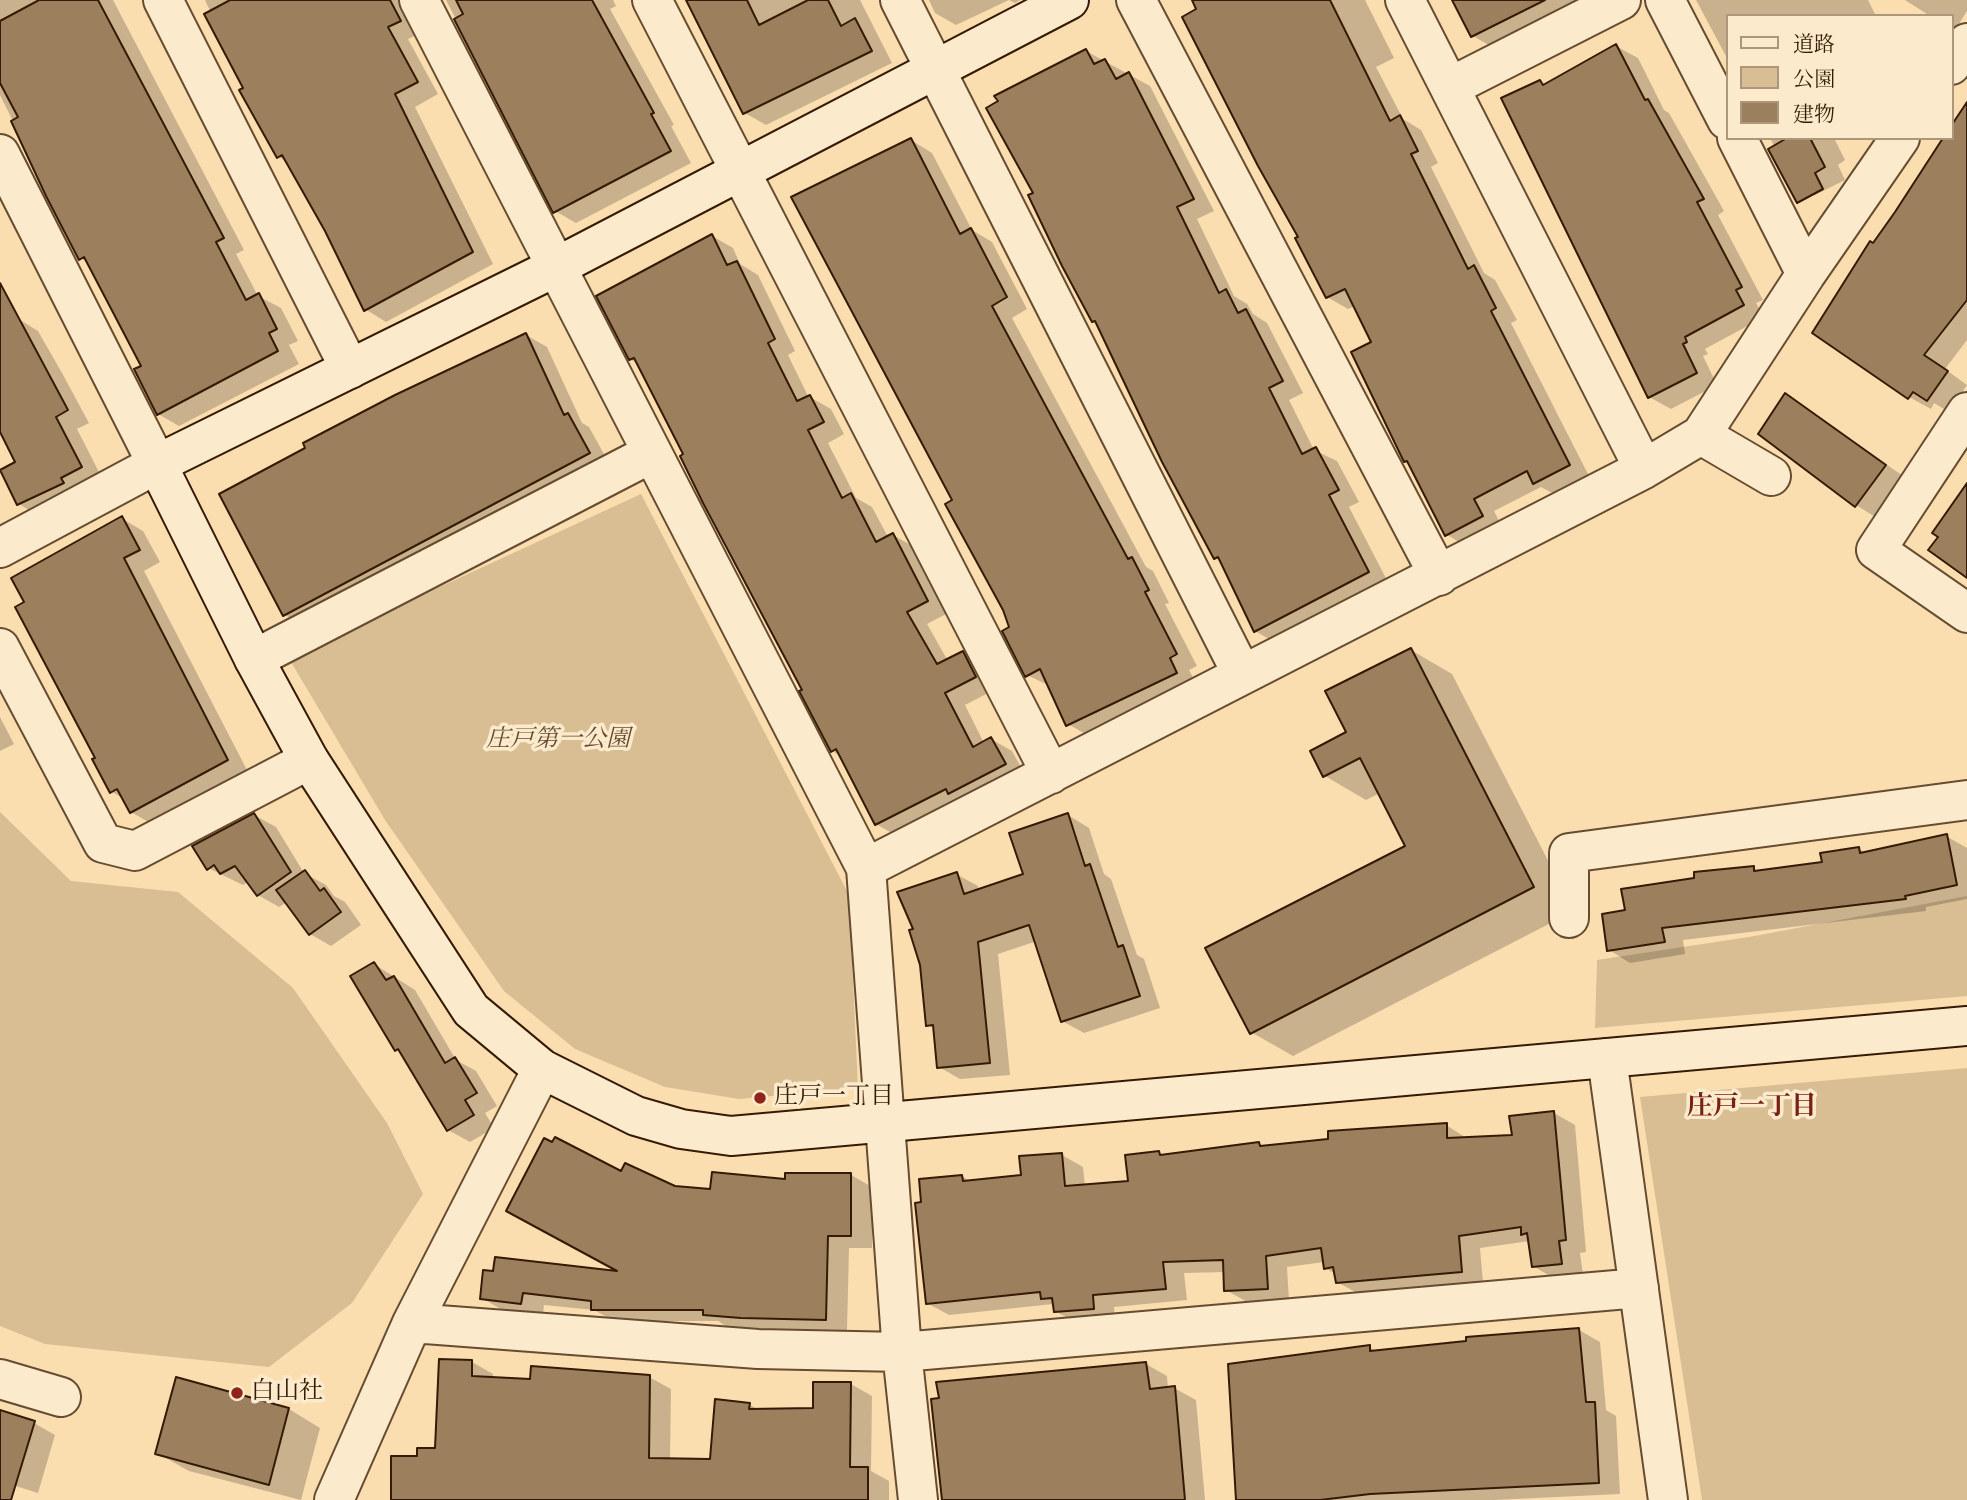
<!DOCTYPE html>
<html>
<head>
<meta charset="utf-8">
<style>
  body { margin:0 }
  #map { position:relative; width:1967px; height:1500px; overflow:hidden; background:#fbdeb0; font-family:"IM FELL DW Pica","Noto Serif JP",serif }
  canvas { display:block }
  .legend { position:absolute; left:1726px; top:14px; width:228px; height:126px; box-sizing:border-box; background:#fceacc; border:2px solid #ac977c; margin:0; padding:9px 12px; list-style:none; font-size:21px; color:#351b05 }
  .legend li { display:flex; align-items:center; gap:14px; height:35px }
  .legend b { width:35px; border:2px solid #ac977c }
</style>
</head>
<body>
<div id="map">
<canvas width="1967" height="1500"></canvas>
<ul class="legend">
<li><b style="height:9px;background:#fceacc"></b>道路</li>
<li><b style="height:19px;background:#d9bd93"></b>公園</li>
<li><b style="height:19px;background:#9c805e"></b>建物</li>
</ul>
</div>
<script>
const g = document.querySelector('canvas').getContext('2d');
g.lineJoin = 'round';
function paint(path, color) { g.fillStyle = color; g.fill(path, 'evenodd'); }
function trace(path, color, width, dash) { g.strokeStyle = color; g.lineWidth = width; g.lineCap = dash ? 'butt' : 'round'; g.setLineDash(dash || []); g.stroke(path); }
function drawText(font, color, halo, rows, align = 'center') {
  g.font = font + ' "IM FELL DW Pica","Noto Serif JP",serif'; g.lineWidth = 7; g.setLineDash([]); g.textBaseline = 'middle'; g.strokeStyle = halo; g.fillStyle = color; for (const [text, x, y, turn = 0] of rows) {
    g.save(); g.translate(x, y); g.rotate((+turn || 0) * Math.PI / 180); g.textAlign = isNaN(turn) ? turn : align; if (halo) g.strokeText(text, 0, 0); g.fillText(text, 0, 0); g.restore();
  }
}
paint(new Path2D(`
  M 641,494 L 849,895 L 858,1088 L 739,1099 L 665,1087 L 575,1049 L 504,991 L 385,820 L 288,657 Z
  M 0,812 L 71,881 L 178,892 L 293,988 L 387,1123 L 423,1194 L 352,1303 L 269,1367 L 45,1344 L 0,1326 Z
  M 1967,896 L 1967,996 L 1595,1028 L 1597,960 L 1749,937 Z
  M 1967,1068 L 1967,1500 L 1702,1500 L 1640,1097 Z`), '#d9bd93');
paint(new Path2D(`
  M 0,0 L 113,0 L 244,250 L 236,254 L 258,296 L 281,308 L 298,341 L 289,345 L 299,364 L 179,426 L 158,414 L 143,366 L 90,264 L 81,258 L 0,95 Z
  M 205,0 L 422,0 L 425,31 L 408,39 L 438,94 L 415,107 L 493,264 L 386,322 L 365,309 L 327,230 L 288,162 L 278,157 Z
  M 446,0 L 613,0 L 616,6 L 610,9 L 674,125 L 671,126 L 691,163 L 576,223 L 555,211 Z
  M 689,0 L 860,0 L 892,63 L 766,125 L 745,113 Z
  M 929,0 L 1020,0 L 1015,3 L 1009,0 L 956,25 L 935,13 Z
  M 1194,0 L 1365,0 L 1394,58 L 1376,67 L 1403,119 L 1421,130 L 1438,163 L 1431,167 L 1484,273 L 1495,280 L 1517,320 L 1511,323 L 1590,478 L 1556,495 L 1541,487 L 1494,511 L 1503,529 L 1467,547 L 1446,534 L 1406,461 L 1373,343 L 1355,306 L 1348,309 L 1327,297 Z
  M 1456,0 L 1579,0 L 1494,48 L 1473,36 Z
  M 1696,0 L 1868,0 L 1876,16 L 1727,16 L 1727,58 Z
  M 1905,0 L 1967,0 L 1967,11 L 1955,30 L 1951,28 L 1951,16 L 1930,16 Z
  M 1616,46 L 1638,58 L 1664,110 L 1669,113 L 1724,211 L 1718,215 L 1763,300 L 1756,303 L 1764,317 L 1705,349 L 1708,354 L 1703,356 L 1717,385 L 1671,409 L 1649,397 L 1540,82 L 1546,85 Z
  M 1086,51 L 1150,86 L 1214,211 L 1197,219 L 1234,296 L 1247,304 L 1253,314 L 1267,323 L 1303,393 L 1289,400 L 1314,450 L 1337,461 L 1359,502 L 1349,507 L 1389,584 L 1276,643 L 1255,631 L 1222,561 L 1215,558 L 1098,324 L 1094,321 L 1035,194 Z
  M 1967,103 L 1967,340 L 1945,369 L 1967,385 L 1949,412 L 1934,403 L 1931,409 L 1909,397 L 1814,333 L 1943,138 L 1951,138 Z
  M 1770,138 L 1834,138 L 1845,160 L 1838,165 L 1845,180 L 1815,195 L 1794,183 Z
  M 911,140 L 932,153 L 972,230 L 992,242 L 1027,309 L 1012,318 L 1146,567 L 1153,571 L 1169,603 L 1165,604 L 1197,666 L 1189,670 L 1197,685 L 1089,736 L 1068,724 L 1050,686 L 1027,675 L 1012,628 L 954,501 Z
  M 712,236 L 733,248 L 740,264 L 758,275 L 795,351 L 788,355 L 808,396 L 831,409 L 844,434 L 828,443 L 856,498 L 872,507 L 888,537 L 893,535 L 914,547 L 948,613 L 927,624 L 948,661 L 963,653 L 984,665 L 996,689 L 965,705 L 984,743 L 991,739 L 1012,751 L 1026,776 L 897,836 L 876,824 L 841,756 L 832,751 L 639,364 L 630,359 Z
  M 0,295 L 17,318 L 38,331 L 62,373 L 89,423 L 77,429 L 103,480 L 40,517 L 19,504 L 2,470 L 18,462 L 0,428 Z
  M 526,335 L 547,347 L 582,423 L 589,427 L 610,465 L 306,627 L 285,615 L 308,449 Z
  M 1786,395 L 1906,478 L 1877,518 L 1856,505 Z
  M 121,518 L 143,531 L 160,562 L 144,571 L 248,772 L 152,824 L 131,812 L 125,800 L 111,791 Z
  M 1411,650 L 1452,674 L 1574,911 L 1293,1056 L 1251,1032 L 1407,846 L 1380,793 L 1366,800 L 1325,776 L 1348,732 Z
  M 0,717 L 14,744 L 0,751 Z
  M 254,815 L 276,827 L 304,873 L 326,885 L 334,896 L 345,902 L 361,925 L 331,946 L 310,934 L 287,902 L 279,907 L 258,895 L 248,882 L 243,885 L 208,868 Z
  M 1068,815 L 1089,828 L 1104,874 L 1111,879 L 1137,955 L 1144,959 L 1160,1008 L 1084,1033 L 1062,1021 L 1037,941 L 998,954 L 1010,1075 L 960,1079 L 939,1067 L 935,1029 L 928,1025 L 915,930 L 956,874 L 978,886 L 979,891 L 1025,875 Z
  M 1946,836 L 1967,848 L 1967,899 L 1926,907 L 1926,911 L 1683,940 L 1685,954 L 1630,963 L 1609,950 L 1627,912 L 1753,868 L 1760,872 L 1824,863 L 1859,849 L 1866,853 Z
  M 374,964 L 415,990 L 456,1060 L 476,1071 L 497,1106 L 485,1113 L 494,1128 L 470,1142 L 448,1130 L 403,1054 L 396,1049 Z
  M 1554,1113 L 1575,1125 L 1586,1252 L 1580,1253 L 1583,1275 L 1555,1279 L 1533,1266 L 1530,1241 L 1480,1248 L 1483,1283 L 1359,1294 L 1337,1282 L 1336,1274 L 1325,1268 L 1324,1262 L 1287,1267 L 1289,1301 L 1247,1302 L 1226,1290 L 1225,1272 L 1184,1273 L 1187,1300 L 1114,1307 L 1115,1320 L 1077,1323 L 1055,1311 L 1053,1304 L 949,1315 L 927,1303 L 923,1204 L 962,1176 L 971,1182 L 1023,1176 L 1062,1155 L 1083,1167 L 1085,1186 L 1130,1183 L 1159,1153 L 1164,1156 L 1259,1144 L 1265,1148 L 1446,1125 L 1468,1139 L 1514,1136 Z
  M 622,1173 L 675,1188 L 711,1190 L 851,1175 L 872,1187 L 872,1248 L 849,1248 L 847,1331 L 764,1329 L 726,1326 L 718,1321 L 614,1321 L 594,1310 L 544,1305 L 543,1315 L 504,1311 L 482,1298 L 623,1273 Z
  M 1579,1330 L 1600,1342 L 1606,1410 L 1616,1416 L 1620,1494 L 1494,1500 L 1237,1500 L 1369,1347 L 1378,1352 Z
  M 472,1362 L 493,1374 L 493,1379 L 532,1381 L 649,1377 L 671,1389 L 670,1460 L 712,1461 L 749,1404 L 760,1411 L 815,1410 L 851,1384 L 872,1396 L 871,1471 L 889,1481 L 889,1500 L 393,1500 L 419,1458 L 437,1450 Z
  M 1146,1364 L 1167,1376 L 1168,1389 L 1174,1388 L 1196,1400 L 1205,1500 L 944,1500 Z
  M 289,1409 L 320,1428 L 301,1500 L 189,1471 L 157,1453 Z
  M 0,1412 L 34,1423 L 55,1435 L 38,1493 L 6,1483 L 0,1500 Z`), '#0003');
const building = new Path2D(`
  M 39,0 L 98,0 L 224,238 L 216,242 L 246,300 L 259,293 L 277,329 L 269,333 L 278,351 L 157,415 L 134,369 L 141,366 L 84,257 L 79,260 L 46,196 L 11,121 L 18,117 L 0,83 L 0,21 Z
  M 230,0 L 390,0 L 401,21 L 388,27 L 418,82 L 395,94 L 473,252 L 364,311 L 325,231 L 282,155 L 277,158 L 239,90 L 243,88 L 204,14 Z
  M 456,0 L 592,0 L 654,113 L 651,114 L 671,151 L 553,213 L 454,19 L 463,14 Z
  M 686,0 L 747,0 L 759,25 L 808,0 L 828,0 L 841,26 L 855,18 L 872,51 L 743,114 Z
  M 1192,0 L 1330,0 L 1390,121 L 1400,115 L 1418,151 L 1411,154 L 1468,269 L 1474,265 L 1496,308 L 1491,311 L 1570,465 L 1533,484 L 1527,471 L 1474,499 L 1483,516 L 1445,536 L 1407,461 L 1404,462 L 1351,352 L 1371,342 L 1345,289 L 1326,298 L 1295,238 L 1298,237 L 1258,166 L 1182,17 L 1196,9 Z
  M 1452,0 L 1545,0 L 1471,37 Z
  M 1616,44 L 1645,100 L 1648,99 L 1704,199 L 1697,202 L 1742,287 L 1736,290 L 1744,305 L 1685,337 L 1687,342 L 1683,344 L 1697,373 L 1648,398 L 1501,98 L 1540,80 L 1543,85 Z
  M 1086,49 L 1094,64 L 1105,59 L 1116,79 L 1129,72 L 1194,199 L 1177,207 L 1219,293 L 1226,289 L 1238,313 L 1246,309 L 1283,381 L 1269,388 L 1302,454 L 1316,447 L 1339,490 L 1329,495 L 1369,572 L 1254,632 L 1218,557 L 1214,559 L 1162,462 L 1095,321 L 1092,322 L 1062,266 L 1028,195 L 1033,193 L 986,108 L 998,101 L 994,96 Z
  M 1967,102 L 1967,300 L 1924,355 L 1948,371 L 1927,401 L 1913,392 L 1908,399 L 1812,333 L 1870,241 L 1873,243 L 1895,212 L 1943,138 L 1951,138 L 1951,126 Z
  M 911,138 L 960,234 L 971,228 L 1007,297 L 992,306 L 1128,559 L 1132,557 L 1149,590 L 1145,592 L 1177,654 L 1170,658 L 1177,673 L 1066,726 L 1040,669 L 1025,677 L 1002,631 L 1009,627 L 1003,610 L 945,504 L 952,500 L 791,197 Z
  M 1787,138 L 1810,138 L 1825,167 L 1815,173 L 1823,189 L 1797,203 L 1768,149 Z
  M 712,234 L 727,265 L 737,261 L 775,339 L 768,343 L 797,401 L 810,395 L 824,422 L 808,430 L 842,498 L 851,493 L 876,542 L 893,533 L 928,601 L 907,612 L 937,664 L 963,651 L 976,677 L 945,693 L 973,747 L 991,737 L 1006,764 L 948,794 L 946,789 L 875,825 L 836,749 L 831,752 L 799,691 L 802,690 L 703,503 L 680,456 L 683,454 L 634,358 L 629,360 L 596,296 Z
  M 0,283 L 68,410 L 56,417 L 82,467 L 61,478 L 64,483 L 17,505 L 0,470 L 15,462 L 0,432 Z
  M 526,333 L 564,415 L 568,413 L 590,453 L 283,616 L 219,494 L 305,448 L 303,443 L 395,395 Z
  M 1785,393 L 1886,465 L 1855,507 L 1758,434 Z
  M 1967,483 L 1967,578 L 1928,550 L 1938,537 L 1932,533 Z
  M 122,516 L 140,550 L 124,558 L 228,760 L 130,813 L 117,789 L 110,793 L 92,759 L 95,758 L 15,607 L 24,602 L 11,578 Z
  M 1411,648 L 1534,887 L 1250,1034 L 1205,948 L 1405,846 L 1360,758 L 1323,777 L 1310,751 L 1346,732 L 1325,691 Z
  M 254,813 L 291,872 L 257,896 L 235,866 L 220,874 L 214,865 L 207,870 L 192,846 Z
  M 1068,813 L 1085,866 L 1090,864 L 1118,947 L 1123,945 L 1140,996 L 1061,1022 L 1029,925 L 978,942 L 990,1063 L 937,1068 L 933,1025 L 926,1026 L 920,965 L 909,930 L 913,929 L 897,892 L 957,872 L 964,894 L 1023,874 L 1009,833 Z
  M 1947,834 L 1957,885 L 1905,896 L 1906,899 L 1662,928 L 1665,942 L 1607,951 L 1602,914 L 1625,910 L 1621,889 L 1694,878 L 1694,872 L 1754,866 L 1754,871 L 1822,862 L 1820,853 L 1859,847 L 1860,853 Z
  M 305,870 L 320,891 L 324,888 L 341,912 L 309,935 L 276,890 Z
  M 374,962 L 386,980 L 394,976 L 445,1063 L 455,1057 L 477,1093 L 465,1100 L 474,1115 L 447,1131 L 398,1049 L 395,1051 L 350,976 Z
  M 1554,1111 L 1566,1240 L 1559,1241 L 1562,1264 L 1532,1267 L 1527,1233 L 1521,1235 L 1521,1227 L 1459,1236 L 1462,1272 L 1336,1283 L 1333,1267 L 1324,1269 L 1321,1248 L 1266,1256 L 1268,1289 L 1224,1291 L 1223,1260 L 1163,1262 L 1166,1289 L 1093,1295 L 1094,1309 L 1054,1312 L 1052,1298 L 1041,1299 L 1040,1292 L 926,1304 L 915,1203 L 921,1202 L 919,1179 L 962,1175 L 963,1181 L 1021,1175 L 1019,1156 L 1062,1153 L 1065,1186 L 1128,1181 L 1125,1155 L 1159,1151 L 1160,1155 L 1259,1142 L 1260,1146 L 1328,1139 L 1328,1131 L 1447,1123 L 1447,1138 L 1512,1135 L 1509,1116 Z
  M 555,1137 L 621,1171 L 625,1163 L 675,1186 L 710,1189 L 712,1172 L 785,1179 L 785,1173 L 851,1173 L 851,1236 L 828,1236 L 826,1320 L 741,1318 L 703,1315 L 703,1310 L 591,1310 L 591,1301 L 523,1293 L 521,1304 L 480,1299 L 483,1270 L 493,1271 L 495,1257 L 617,1271 L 506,1211 L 544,1138 L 552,1142 Z
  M 1579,1328 L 1586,1402 L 1595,1402 L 1599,1483 L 1370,1494 L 1320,1500 L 1236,1500 L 1228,1364 L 1370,1345 L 1370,1351 L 1466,1341 L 1466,1337 Z
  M 439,1359 L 472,1360 L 472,1376 L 530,1379 L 531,1366 L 650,1375 L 649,1458 L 710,1459 L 715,1399 L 750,1403 L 749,1409 L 813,1408 L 813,1382 L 851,1382 L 850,1467 L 868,1467 L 868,1500 L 391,1500 L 391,1456 L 417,1456 L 417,1448 L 435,1448 Z
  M 1146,1362 L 1150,1389 L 1175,1386 L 1185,1500 L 942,1500 L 931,1399 L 939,1398 L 936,1382 Z
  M 176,1377 L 289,1408 L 269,1485 L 155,1454 Z
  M 0,1410 L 35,1421 L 11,1500 L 0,1500 Z`);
paint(building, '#9c805e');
trace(building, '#351b05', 2);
const street = new Path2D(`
  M 163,0 L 350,369
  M 419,0 L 866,868 L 902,1352 L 1639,1288
  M 652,0 L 1051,774
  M 900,0 L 1242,674
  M 1136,0 L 1439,576
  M 1665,0 L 1727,120
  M 1951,65 L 1967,43
  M 1450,87 L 1621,0
  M 1737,138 L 1806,274
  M 0,154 L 157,464 L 0,548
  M 1967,412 L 1876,550 L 1967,613
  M 1701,435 L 1771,476
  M 1644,469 L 1701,435 L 1806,274 L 1900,138
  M 0,648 L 103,843 L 135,851 L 309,760
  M 254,659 L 652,453
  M 866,868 L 1644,469 L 1405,0
  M 1569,918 L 1569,853 L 1967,800
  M 1607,1058 L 1668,1500
  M 412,1323 L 758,1349 L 902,1352 L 918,1500
  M 0,1379 L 61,1397
  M 334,1500 L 412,1323 L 542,1069`);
const secondary = new Path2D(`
  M 1069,0 L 556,267 L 157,464 L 254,659 L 309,760 L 471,1010 L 542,1069 L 636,1116 L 681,1129 L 731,1136 L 1967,1026`);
trace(street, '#664c30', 42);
trace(secondary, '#351b05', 42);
trace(street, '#fceacc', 38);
trace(secondary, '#fceacc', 38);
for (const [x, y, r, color] of [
  [760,1098,7,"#8f2418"],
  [237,1393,7,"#8f2418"]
]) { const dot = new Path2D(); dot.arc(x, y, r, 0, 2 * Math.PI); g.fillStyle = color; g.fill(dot); trace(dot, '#fceacc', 2.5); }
drawText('italic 24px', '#664c30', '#fceacc', [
  ["庄戸第一公園",558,741]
]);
drawText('24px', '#351b05', '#fceacc', [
  ["庄戸一丁目",774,1098],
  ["白山社",251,1393]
], 'left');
drawText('bold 26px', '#7a1f14', '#fceacc', [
  ["庄戸一丁目",1752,1109]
]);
</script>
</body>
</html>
